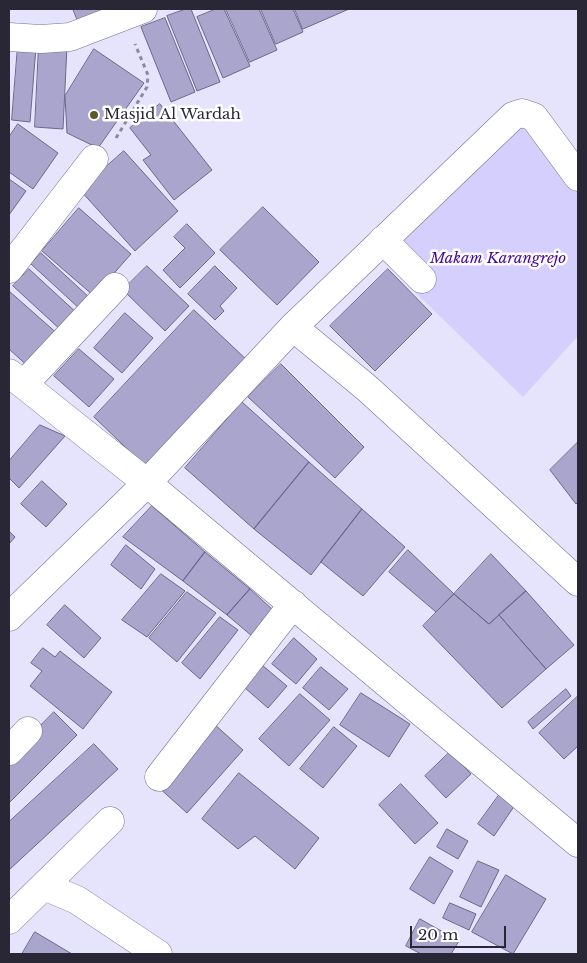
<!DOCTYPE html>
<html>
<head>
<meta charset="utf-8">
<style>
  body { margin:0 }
  #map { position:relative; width:587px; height:963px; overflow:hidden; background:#e6e3fc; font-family:"Libre Baskerville",serif }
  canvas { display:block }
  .frame { position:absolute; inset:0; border:10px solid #292736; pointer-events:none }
  .scale { position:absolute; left:410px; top:926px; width:96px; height:22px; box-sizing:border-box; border:2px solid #292736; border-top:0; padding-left:6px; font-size:15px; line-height:18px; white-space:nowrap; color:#292736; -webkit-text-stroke:4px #fff; paint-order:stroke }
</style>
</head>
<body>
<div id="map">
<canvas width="587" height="963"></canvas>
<div class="frame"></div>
<div class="scale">20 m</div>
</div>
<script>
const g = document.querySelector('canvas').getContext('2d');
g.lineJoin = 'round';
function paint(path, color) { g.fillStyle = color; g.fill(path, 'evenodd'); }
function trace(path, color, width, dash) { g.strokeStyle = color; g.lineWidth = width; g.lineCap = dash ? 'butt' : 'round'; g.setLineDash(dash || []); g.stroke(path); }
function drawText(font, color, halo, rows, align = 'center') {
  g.font = font + ' "Libre Baskerville",serif'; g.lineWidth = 5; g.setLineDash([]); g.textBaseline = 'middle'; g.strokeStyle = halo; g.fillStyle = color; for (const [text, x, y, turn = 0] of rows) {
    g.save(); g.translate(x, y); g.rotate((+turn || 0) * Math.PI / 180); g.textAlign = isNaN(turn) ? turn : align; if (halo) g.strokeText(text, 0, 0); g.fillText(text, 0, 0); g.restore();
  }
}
paint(new Path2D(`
  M 527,126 L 540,139 L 578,193 L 578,336 L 523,397 L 382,260 L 514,129 Z`), '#d5cffe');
const building = new Path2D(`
  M 73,9 L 127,9 L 81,28 Z
  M 186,9 L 191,9 L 220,82 L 197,91 L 167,16 Z
  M 216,9 L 224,9 L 250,66 L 223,78 L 197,17 Z
  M 226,9 L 259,9 L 277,50 L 250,62 Z
  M 261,9 L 293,9 L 303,32 L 276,44 Z
  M 295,9 L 349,9 L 303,29 Z
  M 165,18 L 195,92 L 171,102 L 141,27 Z
  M 18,45 L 36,47 L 30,122 L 12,120 Z
  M 39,45 L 67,46 L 63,129 L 35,127 Z
  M 94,49 L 144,83 L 98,148 L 67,133 L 65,96 Z
  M 160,104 L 212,170 L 174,200 L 143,160 L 151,155 L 130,128 Z
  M 18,124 L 58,153 L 33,189 L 9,172 L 9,137 Z
  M 124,151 L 178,211 L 135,251 L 80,190 Z
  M 9,179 L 26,191 L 9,215 Z
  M 263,207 L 319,262 L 277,305 L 220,250 Z
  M 79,208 L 131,254 L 94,296 L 42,251 Z
  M 187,224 L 215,253 L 180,288 L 163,270 L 185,248 L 174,237 Z
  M 41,253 L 91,299 L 81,310 L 31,264 Z
  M 147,266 L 189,306 L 165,331 L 123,290 Z
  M 215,266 L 237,288 L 220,306 L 224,311 L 215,320 L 188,294 Z
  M 29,269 L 79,315 L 63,332 L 13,286 Z
  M 388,269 L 432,314 L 375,371 L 330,326 Z
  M 9,291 L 60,336 L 31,369 L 9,349 Z
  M 194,310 L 249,362 L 148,469 L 94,417 Z
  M 125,313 L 153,338 L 122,373 L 94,348 Z
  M 79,349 L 114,379 L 89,407 L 54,376 Z
  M 281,364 L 364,447 L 335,478 L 248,397 Z
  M 242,402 L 309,462 L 254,529 L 185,468 Z
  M 40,425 L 65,436 L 19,488 L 9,478 L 9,461 Z
  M 578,442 L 578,502 L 576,504 L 550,470 Z
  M 309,462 L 362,509 L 311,575 L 254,529 Z
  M 42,481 L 67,504 L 46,527 L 21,504 Z
  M 152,506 L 205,552 L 183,581 L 123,537 Z
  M 362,509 L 405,547 L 363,596 L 321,562 Z
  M 9,531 L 15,537 L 9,544 Z
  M 126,545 L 155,569 L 141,589 L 111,565 Z
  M 408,550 L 454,594 L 436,612 L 389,572 Z
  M 205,552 L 250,589 L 227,615 L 183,581 Z
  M 491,554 L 526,591 L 489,624 L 454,594 Z
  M 161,574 L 185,591 L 147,637 L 122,620 Z
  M 250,589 L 274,611 L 252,636 L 227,615 Z
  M 526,591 L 574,645 L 546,669 L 499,615 Z
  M 187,592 L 216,613 L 177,662 L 149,638 Z
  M 454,594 L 489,624 L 499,615 L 546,669 L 502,708 L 423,626 Z
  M 65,605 L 101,638 L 84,658 L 47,625 Z
  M 220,617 L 238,630 L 200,679 L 182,663 Z
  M 294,638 L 317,659 L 296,684 L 272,664 Z
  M 43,648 L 55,657 L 60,651 L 112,692 L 83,729 L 30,686 L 42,671 L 31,663 Z
  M 262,665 L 287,686 L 268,708 L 245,688 Z
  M 321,667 L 348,689 L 329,710 L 303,688 Z
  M 566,689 L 571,696 L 533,729 L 528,722 Z
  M 361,693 L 410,724 L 389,757 L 340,725 Z
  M 300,694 L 330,720 L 289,766 L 259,739 Z
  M 578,696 L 578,746 L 564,759 L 539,733 Z
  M 54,712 L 77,735 L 9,803 L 9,758 Z
  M 213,723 L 243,750 L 187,813 L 157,786 Z
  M 334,727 L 357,746 L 323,788 L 300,769 Z
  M 94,744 L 118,769 L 9,870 L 9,822 Z
  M 450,752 L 471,774 L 446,798 L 425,776 Z
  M 239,773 L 319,838 L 295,869 L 255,836 L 238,849 L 202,819 Z
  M 401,784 L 438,823 L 415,844 L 379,805 Z
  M 502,791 L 517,802 L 494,836 L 478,824 Z
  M 447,829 L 468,841 L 458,859 L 437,847 Z
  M 430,857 L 453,871 L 434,904 L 410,889 Z
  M 478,861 L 499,870 L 481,907 L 460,897 Z
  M 506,875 L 546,899 L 513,954 L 472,932 Z
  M 450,903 L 476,914 L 469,930 L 443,918 Z
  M 420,919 L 459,941 L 451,954 L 421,954 L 406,946 Z
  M 35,932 L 72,954 L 22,954 Z`);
paint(building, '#aaa5cc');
trace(building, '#6c678b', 1);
const minor = new Path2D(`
  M 9,37 L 41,39 L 70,37 L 143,9
  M 383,240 L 422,279
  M 9,269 L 94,159
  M 293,327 L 368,389 L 578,582
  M 9,373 L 147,483 L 578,843
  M 24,384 L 115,287
  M 9,617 L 147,483 L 293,327 L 513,116 L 522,113 L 534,117 L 578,177
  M 9,751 L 28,731
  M 159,777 L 293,604
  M 44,886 L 77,900 L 158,954
  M 9,920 L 110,821`);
trace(minor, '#767095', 29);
trace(new Path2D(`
  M 116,138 L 147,87 L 148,75 L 135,44`), '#8b899d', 3, [4, 4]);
trace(minor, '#fff', 28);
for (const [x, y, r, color] of [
  [94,115,5,"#595b28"]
]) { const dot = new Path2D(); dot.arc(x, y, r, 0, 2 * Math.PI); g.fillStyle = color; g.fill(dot); trace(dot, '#fff', 2); }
drawText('15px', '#292736', '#fff', [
  ["Masjid Al Wardah",104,115]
], 'left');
drawText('italic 15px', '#46079a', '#fff', [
  ["Makam Karangrejo",498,259]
]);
</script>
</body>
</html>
